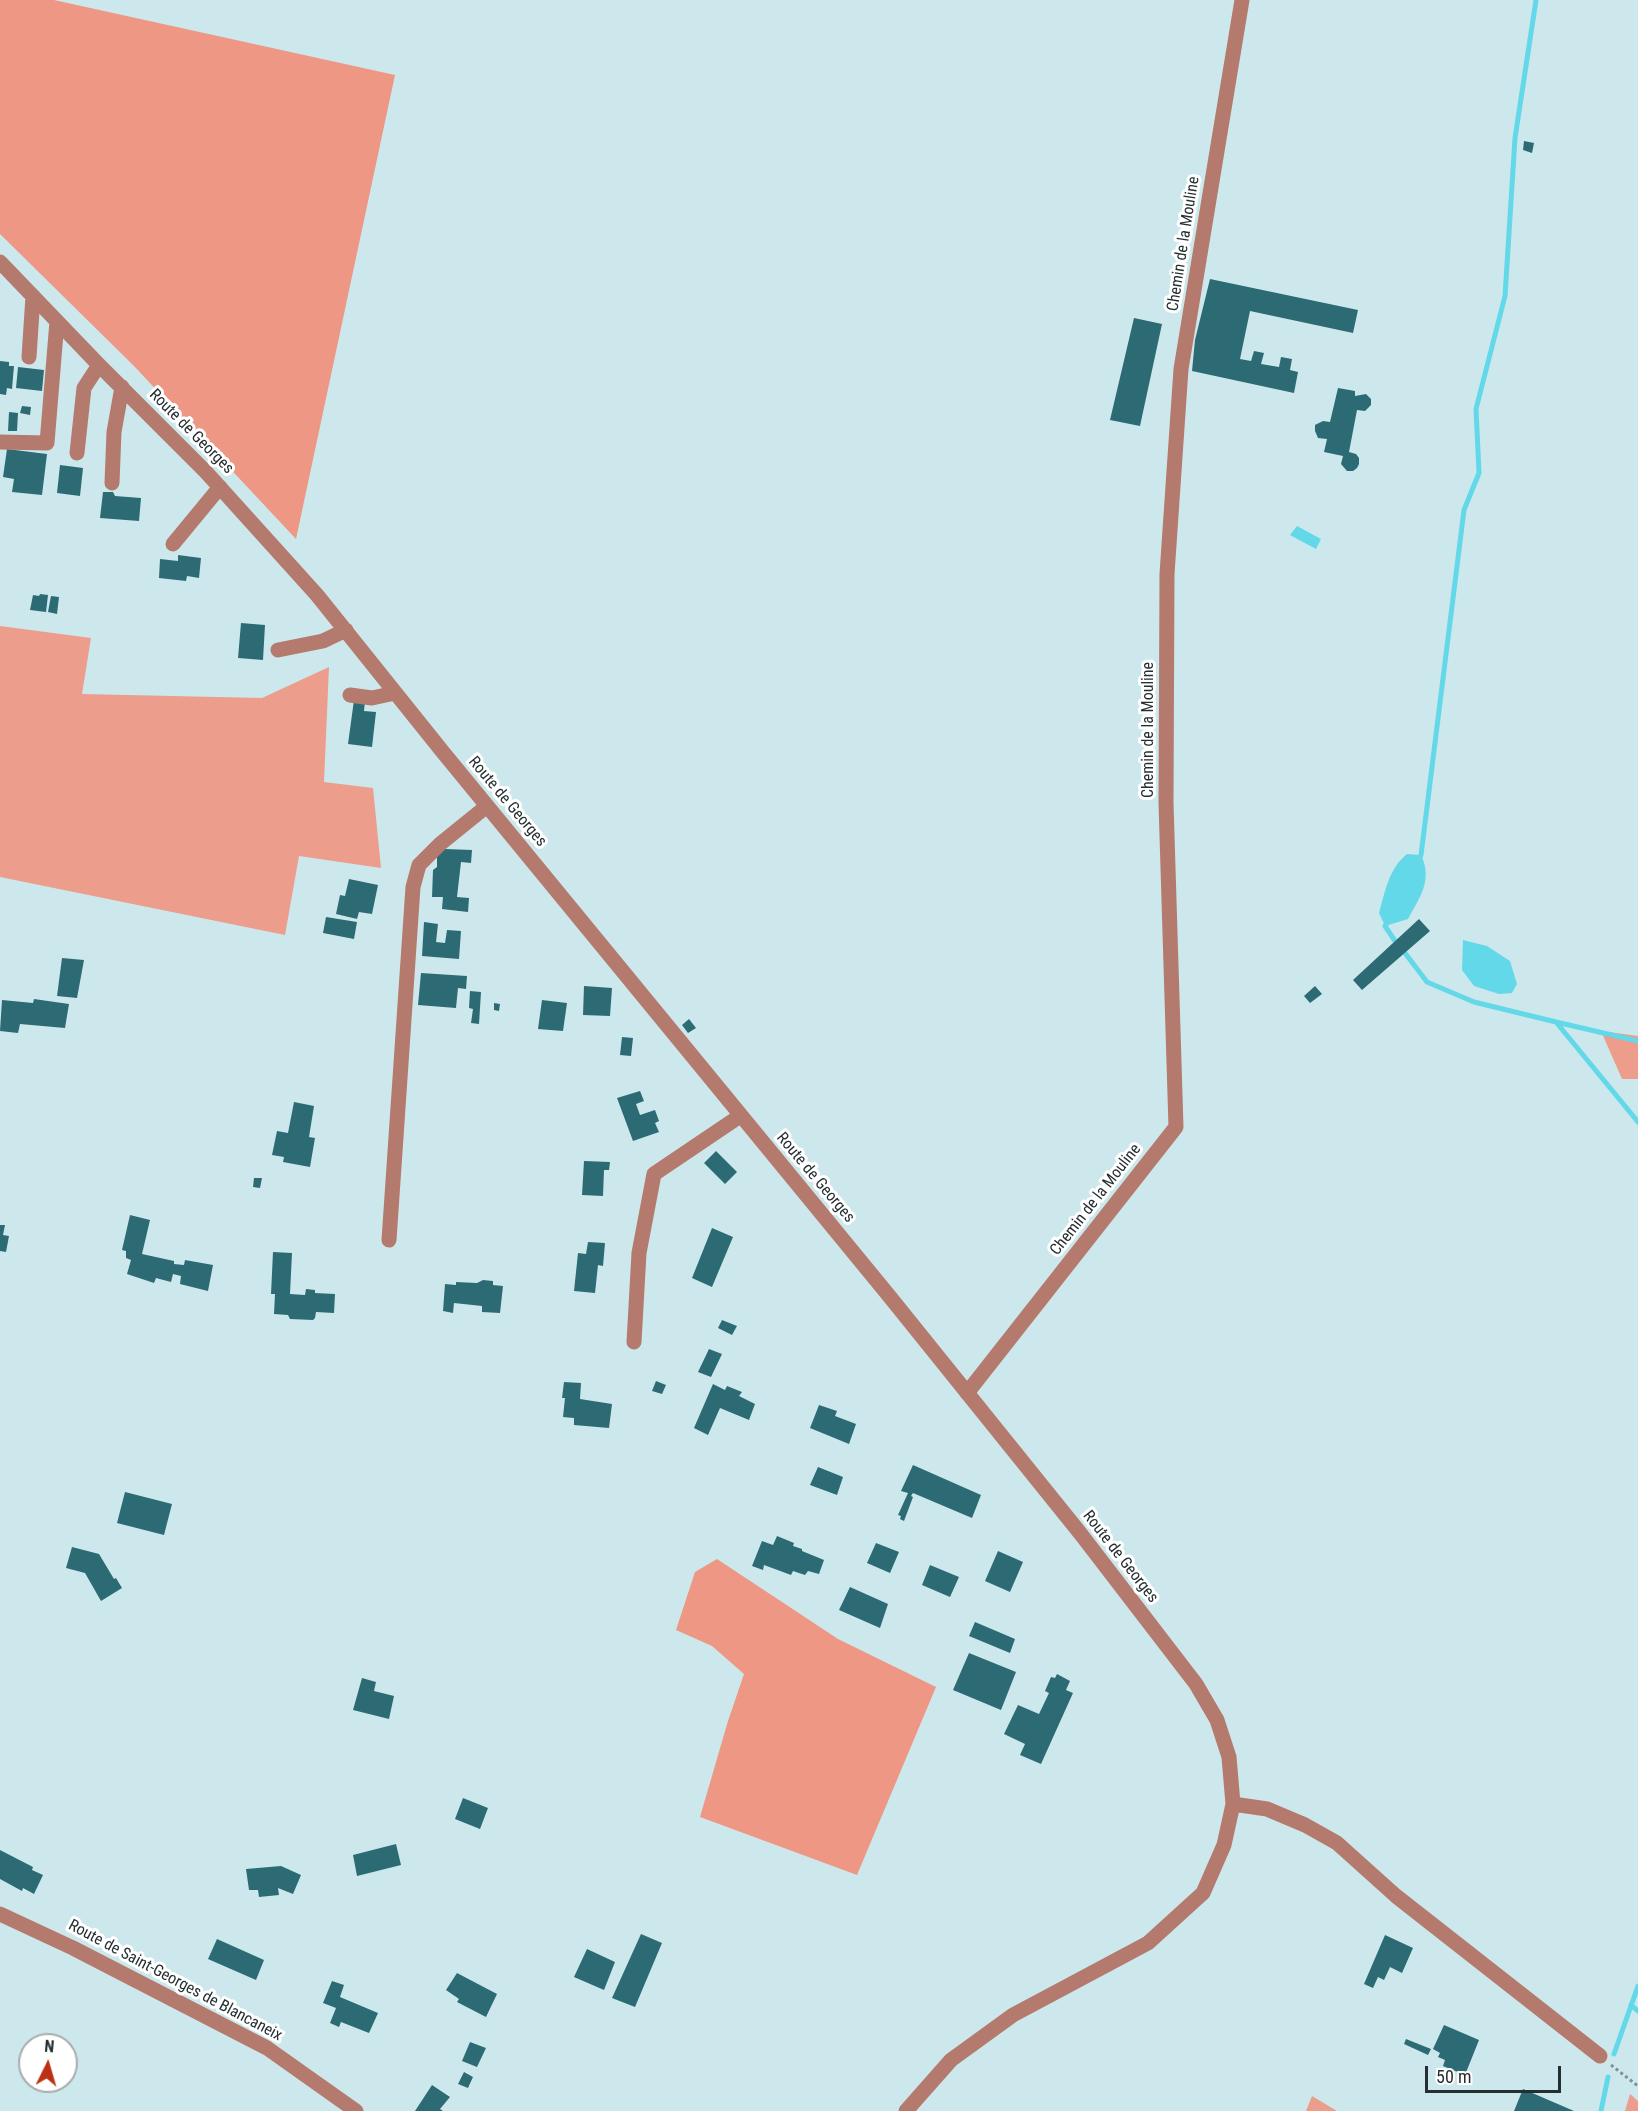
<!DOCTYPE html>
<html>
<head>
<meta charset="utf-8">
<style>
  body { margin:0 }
  #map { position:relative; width:1638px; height:2111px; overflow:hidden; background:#cde8ec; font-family:"Roboto Condensed",sans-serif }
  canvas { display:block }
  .north { position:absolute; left:18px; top:2033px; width:60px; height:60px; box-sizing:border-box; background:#fff; border:2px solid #a8acad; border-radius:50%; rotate:5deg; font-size:16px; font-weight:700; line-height:24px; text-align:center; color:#252f31 }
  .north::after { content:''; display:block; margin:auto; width:21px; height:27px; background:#bc3014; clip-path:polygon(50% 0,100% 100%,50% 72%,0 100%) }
  .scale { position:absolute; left:1425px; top:2066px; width:136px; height:27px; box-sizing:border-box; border:3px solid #252f31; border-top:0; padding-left:8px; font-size:18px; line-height:21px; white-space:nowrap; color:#252f31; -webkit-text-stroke:4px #fff; paint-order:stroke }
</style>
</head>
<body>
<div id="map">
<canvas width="1638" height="2111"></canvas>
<div class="north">N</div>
<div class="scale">50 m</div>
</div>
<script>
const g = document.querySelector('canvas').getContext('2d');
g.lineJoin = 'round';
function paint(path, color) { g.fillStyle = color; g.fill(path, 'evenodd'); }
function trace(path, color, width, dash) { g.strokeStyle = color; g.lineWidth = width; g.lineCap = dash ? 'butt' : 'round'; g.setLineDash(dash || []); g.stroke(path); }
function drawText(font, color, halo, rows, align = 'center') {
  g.font = font + ' "Roboto Condensed",sans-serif'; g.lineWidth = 6; g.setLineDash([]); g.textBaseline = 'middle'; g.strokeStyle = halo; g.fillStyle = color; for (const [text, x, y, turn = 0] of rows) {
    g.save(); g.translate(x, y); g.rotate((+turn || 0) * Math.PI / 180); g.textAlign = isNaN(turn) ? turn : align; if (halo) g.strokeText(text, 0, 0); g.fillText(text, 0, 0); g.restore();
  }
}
paint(new Path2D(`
  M 0,626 L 91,638 L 82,694 L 262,698 L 329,667 L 324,782 L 373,788 L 381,868 L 299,856 L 285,935 L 0,877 Z
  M 1601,1031 L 1638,1036 L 1638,1079 L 1622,1079 Z
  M 1630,2094 L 1638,2101 L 1638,2111 L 1625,2111 Z
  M 1312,2096 L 1337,2111 L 1306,2111 Z`), '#ec9d8b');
paint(new Path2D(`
  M 0,0 L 54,0 L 395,75 L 296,539 L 134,366 L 0,234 Z
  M 717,1559 L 838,1639 L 936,1687 L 857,1875 L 700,1817 L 728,1721 L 744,1674 L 712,1646 L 676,1630 L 695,1572 Z`), '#ed9784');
paint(new Path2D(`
  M 1297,526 L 1321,539 L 1316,549 L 1290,535 Z
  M 1407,854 L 1421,855 C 1433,880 1420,897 1408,919 L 1385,926 L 1379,913 C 1385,892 1389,868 1407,854 Z
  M 1463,940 L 1487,946 L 1510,961 L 1517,984 L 1512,993 L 1499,994 L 1474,986 L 1462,970 Z`), '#62d8e8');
trace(new Path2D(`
  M 1419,860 L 1421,855 L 1464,510 L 1479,473 L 1476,409 L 1505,296 L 1515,138 L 1536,0
  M 1388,922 L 1385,926 L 1395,941
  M 1405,953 L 1427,982 L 1474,1002 L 1556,1022 L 1638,1122
  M 1556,1022 L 1638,1041
  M 1631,2005 L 1638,2011
  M 1614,2054 L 1638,1986
  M 1601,2111 L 1608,2077`), '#62d8e8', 5);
paint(new Path2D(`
  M 1524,141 L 1534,143 L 1532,153 L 1523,150 Z
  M 1210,279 L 1358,310 L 1353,333 L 1250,311 L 1240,359 L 1251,361 L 1254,351 L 1264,353 L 1261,364 L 1279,367 L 1281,357 L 1292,359 L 1290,370 L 1298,372 L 1294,393 L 1192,371 L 1195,340 Z
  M 1134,318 L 1162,324 L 1140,426 L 1110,420 Z
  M 0,361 L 9,362 L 9,366 L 14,366 L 12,389 L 7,388 L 6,395 L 0,394 Z
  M 18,367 L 44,370 L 42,391 L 16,388 Z
  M 1338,388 L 1355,391 L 1355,396 L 1366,394 L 1371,399 L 1371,405 L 1365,411 L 1357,410 L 1349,452 L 1356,454 L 1359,458 L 1359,464 L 1357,468 L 1353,471 L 1347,471 L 1341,464 L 1343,456 L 1324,452 L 1327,439 L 1318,438 L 1315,431 L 1315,425 L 1323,421 L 1330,422 Z
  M 22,406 L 31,407 L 30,415 L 20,413 Z
  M 9,412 L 18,413 L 17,431 L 8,431 Z
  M 7,449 L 47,454 L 42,495 L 12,492 L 14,479 L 3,477 Z
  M 60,465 L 83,468 L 80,496 L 57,493 Z
  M 103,492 L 113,492 L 115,496 L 141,498 L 139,521 L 100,518 Z
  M 178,555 L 201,558 L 199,578 L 187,576 L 186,581 L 159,578 L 160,559 L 178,561 Z
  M 40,594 L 48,595 L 46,612 L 30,610 L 33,595 L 39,596 Z
  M 51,596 L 59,597 L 57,614 L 48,612 Z
  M 241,623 L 265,625 L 263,660 L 238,658 Z
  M 354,700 L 365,701 L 364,711 L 376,712 L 372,747 L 348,744 Z
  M 445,849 L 472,850 L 471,863 L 461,862 L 457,897 L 469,898 L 468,912 L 442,909 L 443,897 L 432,897 L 433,870 L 437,867 L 437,854 Z
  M 349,879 L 378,885 L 372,914 L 359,912 L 357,919 L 336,914 L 340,895 L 345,896 Z
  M 326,917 L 357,922 L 354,939 L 323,933 Z
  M 1419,919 L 1430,931 L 1362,990 L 1353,980 Z
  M 424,922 L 438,924 L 436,942 L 445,943 L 447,930 L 461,931 L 459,959 L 422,956 Z
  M 62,958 L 84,960 L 77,998 L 57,996 Z
  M 421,973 L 467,976 L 466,989 L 458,988 L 456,1008 L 418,1005 Z
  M 584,986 L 612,988 L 610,1016 L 583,1015 Z
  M 1315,986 L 1322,994 L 1310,1003 L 1304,996 Z
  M 470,991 L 481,992 L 479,1024 L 471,1023 L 473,1009 L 469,1008 Z
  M 34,999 L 69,1004 L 65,1028 L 20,1024 L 18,1033 L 0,1031 L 2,1000 L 33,1003 Z
  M 542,1000 L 567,1003 L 563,1031 L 538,1029 Z
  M 494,1003 L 500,1004 L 499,1011 L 494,1010 Z
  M 689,1019 L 696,1028 L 688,1033 L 682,1025 Z
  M 622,1037 L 633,1038 L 631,1056 L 620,1055 Z
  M 640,1091 L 644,1101 L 636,1104 L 640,1115 L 655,1110 L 659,1121 L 655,1123 L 659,1132 L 633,1141 L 617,1098 Z
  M 294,1102 L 314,1106 L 309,1137 L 315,1138 L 310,1167 L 283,1162 L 284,1157 L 272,1155 L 277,1131 L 288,1133 Z
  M 716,1151 L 737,1172 L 725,1184 L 704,1163 Z
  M 584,1161 L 610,1162 L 609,1170 L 604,1170 L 603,1196 L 582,1195 Z
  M 254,1178 L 262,1178 L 260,1188 L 253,1187 Z
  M 130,1215 L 150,1220 L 142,1254 L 174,1261 L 174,1264 L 184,1265 L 185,1260 L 213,1265 L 208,1291 L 180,1284 L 181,1276 L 173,1274 L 171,1282 L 156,1278 L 154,1283 L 127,1274 L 131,1260 L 126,1258 L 126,1251 L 122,1250 Z
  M 0,1225 L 5,1225 L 3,1235 L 9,1236 L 6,1252 L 0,1251 Z
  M 712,1228 L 733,1237 L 712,1287 L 692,1278 Z
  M 588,1242 L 605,1243 L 603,1266 L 598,1265 L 595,1293 L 574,1291 L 578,1253 L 586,1254 Z
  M 273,1252 L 292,1253 L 290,1294 L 305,1295 L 306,1289 L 315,1290 L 315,1293 L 335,1294 L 334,1313 L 316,1312 L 315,1318 L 313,1320 L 290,1319 L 288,1315 L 274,1314 L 275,1294 L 271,1294 Z
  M 483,1280 L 493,1281 L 493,1285 L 503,1286 L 500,1313 L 482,1312 L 482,1306 L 454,1303 L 453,1313 L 443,1311 L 445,1284 L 456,1285 L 456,1282 L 477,1283 Z
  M 722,1320 L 737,1326 L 732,1335 L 718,1328 Z
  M 709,1349 L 722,1354 L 711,1377 L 698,1372 Z
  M 656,1381 L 666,1385 L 662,1394 L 652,1391 Z
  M 564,1382 L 581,1383 L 580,1399 L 612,1404 L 609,1428 L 574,1425 L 574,1418 L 563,1417 L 565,1398 L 562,1398 Z
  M 713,1384 L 725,1390 L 727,1386 L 742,1392 L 739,1396 L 755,1404 L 749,1420 L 720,1408 L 708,1435 L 694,1428 Z
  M 819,1405 L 837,1411 L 835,1416 L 856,1424 L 849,1444 L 810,1428 Z
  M 913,1465 L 981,1495 L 972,1518 L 913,1493 L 911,1496 L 913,1497 L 904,1521 L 900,1519 L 901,1516 L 898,1515 L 908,1493 L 901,1491 Z
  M 818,1467 L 843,1477 L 837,1495 L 810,1485 Z
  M 125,1492 L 172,1504 L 164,1535 L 117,1523 Z
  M 777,1536 L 794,1543 L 793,1546 L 802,1549 L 802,1551 L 824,1560 L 819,1574 L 808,1571 L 805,1575 L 793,1571 L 791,1575 L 764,1565 L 763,1570 L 752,1566 L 762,1541 L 773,1545 Z
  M 876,1543 L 899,1552 L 890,1573 L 867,1563 Z
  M 72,1547 L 99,1554 L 114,1579 L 116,1578 L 122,1588 L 101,1601 L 85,1573 L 66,1568 Z
  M 998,1551 L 1023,1562 L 1010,1592 L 985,1581 Z
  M 930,1565 L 959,1577 L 950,1597 L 922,1585 Z
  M 850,1587 L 888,1604 L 880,1628 L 839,1610 Z
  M 975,1622 L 1015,1639 L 1010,1653 L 969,1636 Z
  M 969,1653 L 1016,1672 L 1001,1710 L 953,1690 Z
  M 1057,1674 L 1070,1681 L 1066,1690 L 1073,1693 L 1041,1764 L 1020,1755 L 1025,1744 L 1004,1734 L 1018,1705 L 1039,1714 L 1049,1693 L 1045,1691 L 1051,1677 L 1055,1678 Z
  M 362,1678 L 376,1682 L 374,1691 L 394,1696 L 389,1719 L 353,1710 Z
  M 463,1798 L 488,1808 L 480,1829 L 455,1819 Z
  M 396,1844 L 401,1865 L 357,1876 L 353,1855 Z
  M 0,1850 L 33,1867 L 32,1870 L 43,1875 L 34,1894 L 23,1888 L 22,1891 L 0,1879 Z
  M 281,1866 L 301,1875 L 293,1894 L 278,1888 L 279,1895 L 259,1897 L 258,1890 L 249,1890 L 246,1869 Z
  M 641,1934 L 662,1943 L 635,2007 L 612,1998 Z
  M 1385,1935 L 1413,1948 L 1402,1973 L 1390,1967 L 1384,1980 L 1378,1977 L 1373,1988 L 1364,1984 Z
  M 217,1939 L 264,1960 L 256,1980 L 208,1959 Z
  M 587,1949 L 615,1962 L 604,1990 L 574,1977 Z
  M 457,1973 L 497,1994 L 486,2017 L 457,2002 L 459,1999 L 446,1990 Z
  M 332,1981 L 344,1985 L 340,1997 L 378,2013 L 369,2033 L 341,2022 L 339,2027 L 330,2023 L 336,2008 L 323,2003 Z
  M 1444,2025 L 1479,2040 L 1465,2075 L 1443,2066 L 1445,2060 L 1438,2057 L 1440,2053 L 1433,2049 Z
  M 1406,2039 L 1431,2049 L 1428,2055 L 1404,2044 Z
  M 470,2042 L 486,2048 L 477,2067 L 462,2061 Z
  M 464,2072 L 473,2077 L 468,2088 L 458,2084 Z
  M 432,2085 L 450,2097 L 440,2109 L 443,2111 L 415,2111 Z
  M 1523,2089 L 1574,2111 L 1514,2111 Z`), '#2c6b73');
trace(new Path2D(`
  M 1611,2065 L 1638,2086`), '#7e9194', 3, [3, 3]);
trace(new Path2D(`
  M 0,262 L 99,365 L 206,472 L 317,595 L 442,751 L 890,1297 L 1080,1533 L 1196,1684 L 1217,1720 L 1229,1757 L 1233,1804 L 1224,1845 L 1203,1893 L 1148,1943 L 1013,2015 L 951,2060 L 906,2111
  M 29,357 L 33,296
  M 0,442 L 47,443 L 57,321
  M 77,453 L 84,388 L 99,365
  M 112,483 L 114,432 L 122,387
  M 173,544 L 220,487
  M 278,650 L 323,641 L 346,630
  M 350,695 L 372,698 L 395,693
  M 389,1240 L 413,887 L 419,865 L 440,844 L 487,806
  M 634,1342 L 639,1253 L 654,1174 L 740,1116
  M 967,1393 L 1176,1127 L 1166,803 L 1167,574 L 1181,369 L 1242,0
  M 1233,1804 L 1267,1809 L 1305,1825 L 1337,1843 L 1396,1896 L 1600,2056
  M 0,1914 L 73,1948 L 267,2048 L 356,2111`), '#b47a6d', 15);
drawText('16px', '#252f31', '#fff', [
  ["Chemin de la Mouline",1184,244,-81],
  ["Route de Georges",191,432,45],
  ["Chemin de la Mouline",1149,730,-90],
  ["Route de Georges",507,802,50],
  ["Route de Georges",815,1178,50],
  ["Chemin de la Mouline",1096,1200,-52],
  ["Route de Georges",1120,1557,52],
  ["Route de Saint-Georges de Blancaneix",175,1981,28]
]);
</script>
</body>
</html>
